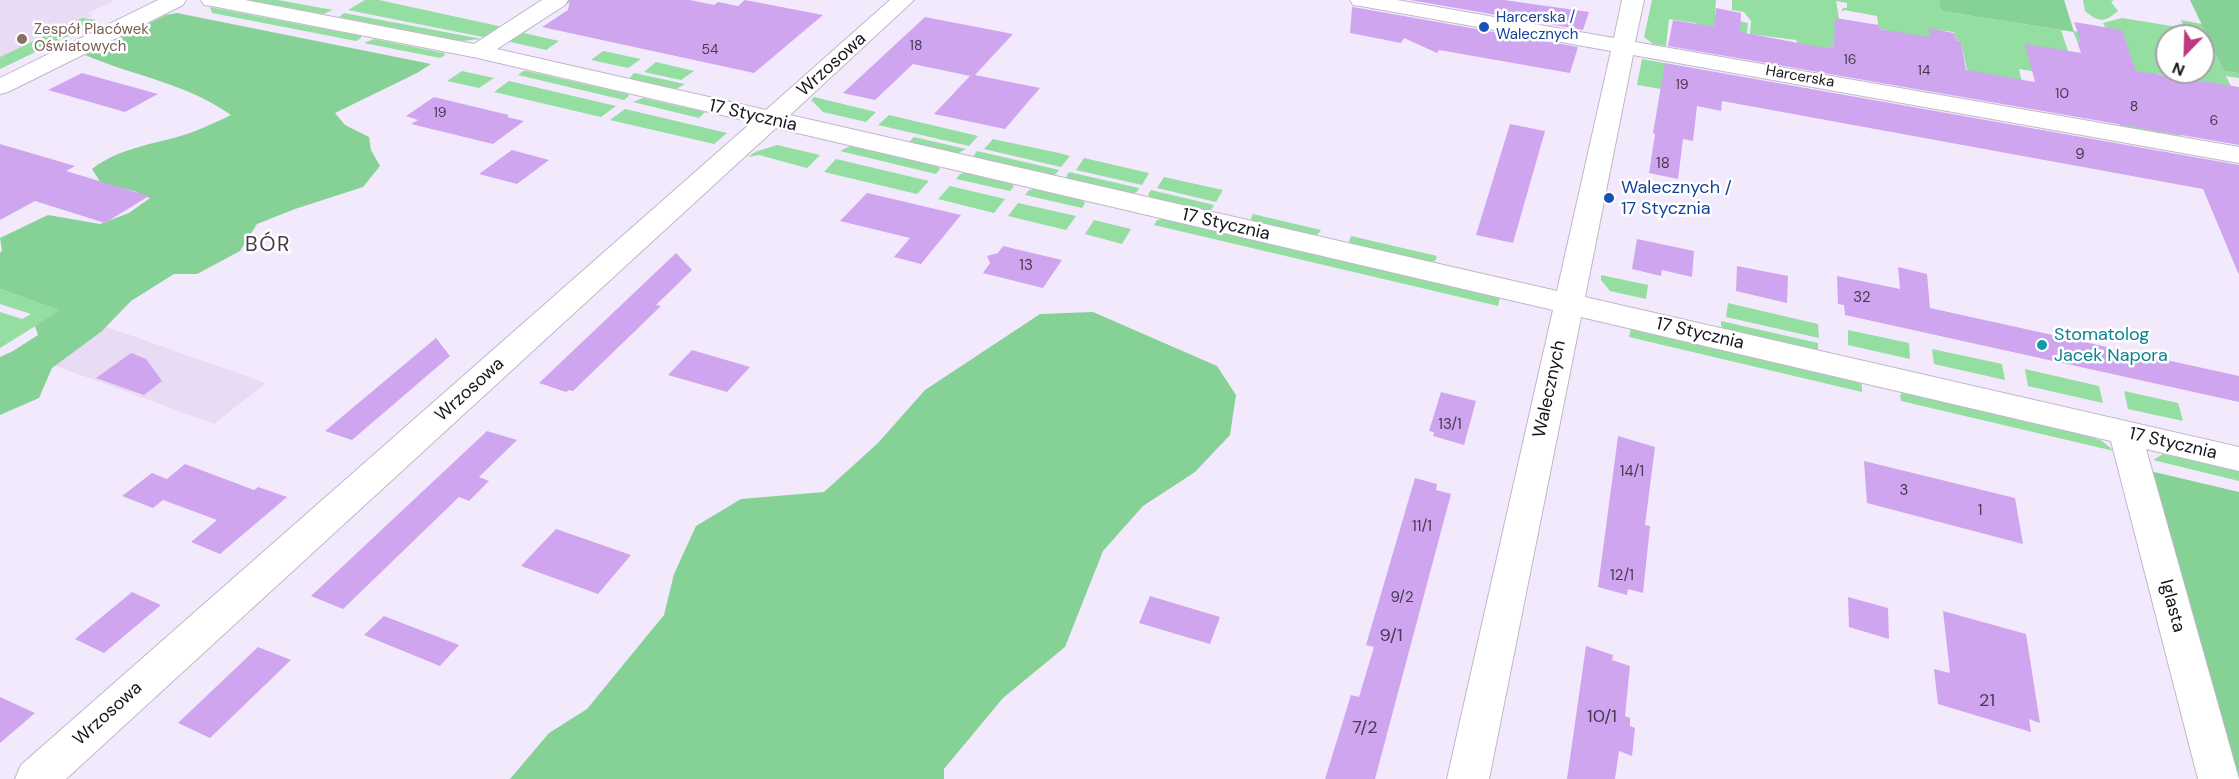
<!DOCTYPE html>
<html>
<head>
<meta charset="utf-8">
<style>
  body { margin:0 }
  #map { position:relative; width:2239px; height:779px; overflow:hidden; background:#f3e9fc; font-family:"DM Sans",sans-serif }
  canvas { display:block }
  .north { position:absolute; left:2155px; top:24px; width:60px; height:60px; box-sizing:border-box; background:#fff; border:2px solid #a3a1a4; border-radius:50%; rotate:203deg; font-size:16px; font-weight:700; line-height:24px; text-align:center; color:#18151b }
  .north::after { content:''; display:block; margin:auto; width:21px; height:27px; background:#be3a7f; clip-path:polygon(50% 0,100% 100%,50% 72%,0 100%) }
</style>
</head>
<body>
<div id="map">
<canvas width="2239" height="779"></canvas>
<div class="north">N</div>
</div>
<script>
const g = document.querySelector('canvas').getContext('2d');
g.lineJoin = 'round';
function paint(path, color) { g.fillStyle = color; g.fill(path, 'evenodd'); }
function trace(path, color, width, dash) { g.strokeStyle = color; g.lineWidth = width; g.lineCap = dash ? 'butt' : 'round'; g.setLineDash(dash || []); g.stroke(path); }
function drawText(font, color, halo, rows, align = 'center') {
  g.font = font + ' "DM Sans",sans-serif'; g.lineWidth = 5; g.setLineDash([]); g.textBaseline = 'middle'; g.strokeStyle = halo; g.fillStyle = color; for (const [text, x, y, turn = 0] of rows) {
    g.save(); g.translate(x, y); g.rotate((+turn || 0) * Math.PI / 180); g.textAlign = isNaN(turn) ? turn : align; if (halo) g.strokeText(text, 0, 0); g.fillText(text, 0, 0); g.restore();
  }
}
paint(new Path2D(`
  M 0,0 L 115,0 L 88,13 L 93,16 L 0,61 Z
  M 104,326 L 266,383 L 214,424 L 48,363 Z`), '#e9dbf4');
paint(new Path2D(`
  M 247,0 L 278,0 L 333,10 L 323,14 Z
  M 365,0 L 379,0 L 503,27 L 488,38 L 348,10 Z
  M 566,0 L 573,0 L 524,33 L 559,41 L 546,50 L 506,41 Z
  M 1652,0 L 1716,0 L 1715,15 L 1748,23 L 1745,51 L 1695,23 L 1669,19 L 1666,46 L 1653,44 L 1644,37 Z
  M 1732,0 L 1939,0 L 1941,11 L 2061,30 L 2068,51 L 2072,78 L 2019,69 L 2026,100 L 1967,70 L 1961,41 L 1956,40 L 1954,32 L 1929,29 L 1931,44 L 1888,36 L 1888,30 L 1879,29 L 1877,16 L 1844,10 L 1841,12 L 1843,8 L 1847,8 L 1847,3 L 1836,1 L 1844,48 L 1830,46 L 1830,55 L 1798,44 L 1796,40 L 1750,34 L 1751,21 L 1744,12 L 1732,10 Z
  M 2083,0 L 2114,0 L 2111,2 L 2118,11 C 2107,20 2101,25 2085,11 Z
  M 210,7 L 361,36 L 361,38 L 356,41 L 212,13 Z
  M 344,13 L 482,39 L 460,41 L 339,17 Z
  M 82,18 L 96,20 L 96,23 L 0,69 L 0,57 Z
  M 2122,18 L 2184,28 L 2181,20 L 2202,24 L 2224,71 L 2239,73 L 2239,78 L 2226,76 L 2239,102 L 2190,80 L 2157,74 L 2182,136 L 2120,126 L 2096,44 L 2077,41 L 2073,31 L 2124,39 L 2105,27 L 2103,23 ZM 2167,36 L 2203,36 L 2203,72 L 2167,72 Z
  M 374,39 L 444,53 L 445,55 L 440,58 L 364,43 Z
  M 603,51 L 641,59 L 628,68 L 591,60 Z
  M 1642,59 L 1701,70 L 1661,89 L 1637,85 Z
  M 656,62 L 694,71 L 681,80 L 644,72 Z
  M 462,71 L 494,78 L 479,88 L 447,81 Z
  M 523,71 L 527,71 L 628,94 L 629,96 L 624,100 L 518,75 Z
  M 634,73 L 685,84 L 676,89 L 629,79 Z
  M 509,81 L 616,106 L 601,117 L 494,92 Z
  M 814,97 L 876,112 L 866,122 L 823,112 L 811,100 Z
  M 643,98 L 705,112 L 699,118 L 633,102 Z
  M 625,109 L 727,133 L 714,144 L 610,120 Z
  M 889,115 L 978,136 L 969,146 L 878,125 Z
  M 914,137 L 966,149 L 957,154 L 911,144 L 910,141 Z
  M 993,139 L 1059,153 L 1070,156 L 1061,167 L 984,149 Z
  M 777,145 L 820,155 L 807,168 L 759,155 L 748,157 L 755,152 Z
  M 850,146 L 938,166 L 940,169 L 936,174 L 840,151 Z
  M 977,151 L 1059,170 L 1056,174 L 1050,176 L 975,158 L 974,155 Z
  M 1084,158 L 1149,173 L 1142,185 L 1076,170 Z
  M 836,159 L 929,181 L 917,194 L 824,172 Z
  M 1069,172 L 1139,188 L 1137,192 L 1131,194 L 1069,180 L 1066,177 Z
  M 966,173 L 1012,184 L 1014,186 L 1010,191 L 956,179 L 960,174 Z
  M 1164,177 L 1223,190 L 1216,202 L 1157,188 Z
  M 950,186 L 1005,199 L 994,213 L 938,199 Z
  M 1034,189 L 1082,200 L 1085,203 L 1082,208 L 1025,195 L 1029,190 Z
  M 1151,190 L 1214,205 L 1211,210 L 1206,211 L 1151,199 L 1148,195 Z
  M 1018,203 L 1076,216 L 1066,230 L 1008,216 Z
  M 1253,214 L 1321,230 L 1318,234 L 1313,236 L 1253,222 L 1251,219 Z
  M 1163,219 L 1500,298 L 1498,306 L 1154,225 L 1157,220 Z
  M 1094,220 L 1131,229 L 1122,244 L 1085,234 Z
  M 1351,236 L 1437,256 L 1435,261 L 1429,262 L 1352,245 L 1349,241 Z
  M 1601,275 L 1648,285 L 1646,299 L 1610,291 L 1601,280 Z
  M 0,289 L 61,310 L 0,348 L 0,312 L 22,319 L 31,314 L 0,304 Z
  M 1728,303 L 1818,324 L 1819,338 L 1726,317 Z
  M 1721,321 L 1818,343 L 1818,349 L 1813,350 L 1727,331 L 1721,326 Z
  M 1631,328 L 1857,381 L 1862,385 L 1862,392 L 1629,337 Z
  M 1848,330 L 1909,343 L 1910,359 L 1848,345 Z
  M 1932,349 L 2002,364 L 2005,380 L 1934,364 Z
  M 2025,369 L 2099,386 L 2103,403 L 2028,386 Z
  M 2124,391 L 2178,403 L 2183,421 L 2128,409 Z
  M 1904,392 L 2089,436 L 2102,441 L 2114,451 L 1901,401 L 1900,395 Z
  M 2163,454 L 2239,471 L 2239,481 L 2153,460 Z`), '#94dea2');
paint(new Path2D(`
  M 1939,0 L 2064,0 L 2074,32 L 1941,11 Z
  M 2190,0 L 2239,0 L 2239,73 L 2224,71 Z
  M 177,13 L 431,64 L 417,73 L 335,113 L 345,125 L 369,137 L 371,150 L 380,166 L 363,187 L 295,209 L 257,224 L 240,251 L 197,274 L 174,274 L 131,301 L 102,331 L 52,368 L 39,398 L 0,415 L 0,357 L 13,351 L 38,335 L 35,326 L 60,310 L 0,289 L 0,253 L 2,250 L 0,238 L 48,215 L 100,224 L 129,213 L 150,198 L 134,191 L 101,183 L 92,169 C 119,148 151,145 184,135 C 200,130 216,122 231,115 C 188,84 134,76 85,55 L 166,15 Z
  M 1093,312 L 1217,366 L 1236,395 L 1230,435 L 1195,472 L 1143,506 L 1103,551 L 1065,647 L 1003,698 L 944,769 L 944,779 L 510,779 L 549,733 L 587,709 L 664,615 L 674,574 L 696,526 L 741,499 L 824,492 L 878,443 L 925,390 L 1040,314 Z
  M 2150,471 L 2239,492 L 2239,779 Z`), '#86d195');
paint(new Path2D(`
  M 570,0 L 690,0 L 714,5 L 718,2 L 738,6 L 745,0 L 823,15 L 754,73 L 542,27 L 568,10 Z
  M 1410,0 L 1504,0 L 1589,12 L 1583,30 Z
  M 1352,7 L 1353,7 L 1578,47 L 1570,73 L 1439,50 L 1437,53 L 1404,38 L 1401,43 L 1350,33 Z
  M 1716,8 L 1741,13 L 1740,32 L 1830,49 L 1829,46 L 1834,47 L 1835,18 L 1879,25 L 1879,29 L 1930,37 L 1928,28 L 1954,33 L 1956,40 L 1961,41 L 1966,70 L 2035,82 L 2025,44 L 2081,53 L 2077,41 L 2081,42 L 2074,22 L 2122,30 L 2136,71 L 2239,87 L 2239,145 L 1668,46 L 1673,20 L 1714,27 Z
  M 925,17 L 1013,34 L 975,75 L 1040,88 L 1005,129 L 934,114 L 970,76 L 913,64 L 875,100 L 843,93 Z
  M 1665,63 L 2239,165 L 2239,275 L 2203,189 L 1722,101 L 1721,111 L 1697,106 L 1693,141 L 1683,139 L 1678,179 L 1649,173 L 1655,134 L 1653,133 Z
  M 82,73 L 158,94 L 125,112 L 48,90 Z
  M 434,97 L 509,115 L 507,117 L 524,121 L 493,144 L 411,124 L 418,120 L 406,116 Z
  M 1510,124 L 1545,131 L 1513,243 L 1476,235 Z
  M 0,144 L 75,166 L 66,171 L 149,196 L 105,223 L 35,201 L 0,220 Z
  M 512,150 L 549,160 L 517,184 L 479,174 Z
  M 867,193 L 961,215 L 921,264 L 894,257 L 910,238 L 840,221 Z
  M 1637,239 L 1694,251 L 1692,277 L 1662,270 L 1661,276 L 1632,269 Z
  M 1003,246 L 1062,260 L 1043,288 L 983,273 L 990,263 L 987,256 L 998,253 Z
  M 676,253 L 692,270 L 656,305 L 661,306 L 573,391 L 569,390 L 566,392 L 539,383 Z
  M 1737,266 L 1788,276 L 1787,303 L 1736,291 Z
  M 1898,267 L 1927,274 L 1930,308 L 2239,376 L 2239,402 L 1845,315 L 1844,305 L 1838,304 L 1837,276 L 1900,289 Z
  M 436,338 L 450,356 L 352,440 L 325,431 Z
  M 692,350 L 750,367 L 727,392 L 668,375 Z
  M 131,353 L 146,359 L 162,381 L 144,395 L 96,378 Z
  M 1441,392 L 1476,401 L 1464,445 L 1433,436 L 1434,432 L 1429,431 Z
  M 487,431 L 517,440 L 479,477 L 489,481 L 469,501 L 459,497 L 343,609 L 311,596 Z
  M 1618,436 L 1655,447 L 1645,525 L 1650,526 L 1643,593 L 1628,589 L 1627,595 L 1598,587 Z
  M 1864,461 L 2015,498 L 2023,544 L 1867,503 Z
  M 185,464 L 254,490 L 258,487 L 287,497 L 220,554 L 191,542 L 217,520 L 163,500 L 153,508 L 122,496 L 152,473 L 167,479 Z
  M 1415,478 L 1437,484 L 1436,490 L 1451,494 L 1375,779 L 1325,779 L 1351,695 L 1359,697 L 1374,647 L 1366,645 Z
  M 556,529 L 631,555 L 598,594 L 521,566 Z
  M 132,592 L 161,605 L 104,653 L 75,639 Z
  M 1150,596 L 1220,617 L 1210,644 L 1139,623 Z
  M 1848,597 L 1888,608 L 1889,639 L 1849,627 Z
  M 1943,611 L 2026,634 L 2040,723 L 2029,719 L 2031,732 L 1938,704 L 1934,669 L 1950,673 Z
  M 384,616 L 459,645 L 440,666 L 364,635 Z
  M 1586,646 L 1613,655 L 1612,660 L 1630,666 L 1625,716 L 1630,718 L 1630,726 L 1635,728 L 1632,756 L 1619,751 L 1615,779 L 1567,779 Z
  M 258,647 L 291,660 L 210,738 L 178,723 Z
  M 0,697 L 35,713 L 0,743 Z`), '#d0a5f0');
const street = new Path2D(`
  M 158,0 L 186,0 L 183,5 L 8,92 L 0,94 L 0,78 Z
  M 201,0 L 245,0 L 474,44 L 542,0 L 568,0 L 565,5 L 497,49 L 766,110 L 890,0 L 914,0 L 790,115 L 1557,291 L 1611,51 L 1361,6 L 1353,5 L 1350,0 L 1397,0 L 1614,38 L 1622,0 L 1644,0 L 1635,42 L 2239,147 L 2239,163 L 1633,55 L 1585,297 L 2239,447 L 2239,471 L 2146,449 L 2239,779 L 2198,779 L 2111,441 L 1581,317 L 1489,779 L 1447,779 L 1553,310 L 776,128 L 66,779 L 15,779 L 21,765 L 752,122 L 478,58 L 212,6 L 204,5 Z`);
trace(street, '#c1b7c9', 2);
paint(street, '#fff');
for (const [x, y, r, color] of [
  [1484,27,6,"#1a4fb4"],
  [22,39,6,"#8d6e63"],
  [1609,198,6,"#1a4fb4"],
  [2042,345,6,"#0f9aa8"]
]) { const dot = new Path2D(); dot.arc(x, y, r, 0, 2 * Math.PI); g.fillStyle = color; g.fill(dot); trace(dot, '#fff', 2); }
drawText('14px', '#463950', null, [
  ["18",916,46],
  ["54",710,50],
  ["16",1850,60],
  ["14",1924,71],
  ["19",1682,85],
  ["10",2062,94],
  ["8",2134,107],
  ["19",440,113],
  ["6",2214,121]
]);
drawText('15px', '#164399', '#fff', [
  ["Harcerska /",1496,18],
  ["Walecznych",1496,35]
], 'left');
drawText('15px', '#785e54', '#fff', [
  ["Zespół Placówek",34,30],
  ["Oświatowych",34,47]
], 'left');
drawText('15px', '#18151b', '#fff', [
  ["Harcerska",1800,77,10]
]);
drawText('15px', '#463950', null, [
  ["9",2080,155],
  ["18",1663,164],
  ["13",1026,266],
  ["32",1862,298],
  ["13/1",1450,425],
  ["14/1",1632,472],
  ["3",1904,491],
  ["1",1980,511],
  ["11/1",1422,527],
  ["12/1",1622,576],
  ["9/2",1402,598]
]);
drawText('18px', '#18151b', '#fff', [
  ["Wrzosowa",832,65,-42],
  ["17 Stycznia",753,116,13],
  ["17 Stycznia",1226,225,13],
  ["17 Stycznia",1700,334,13],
  ["Walecznych",1550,389,-78],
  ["Wrzosowa",470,390,-42],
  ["17 Stycznia",2173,444,13],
  ["Iglasta",2172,606,75],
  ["Wrzosowa",108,714,-42]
]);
drawText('18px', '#164399', '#fff', [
  ["Walecznych /",1621,188],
  ["17 Stycznia",1621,209]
], 'left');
drawText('18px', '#0d838f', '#fff', [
  ["Stomatolog",2054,335],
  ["Jacek Napora",2054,356]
], 'left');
drawText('18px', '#463950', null, [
  ["9/1",1391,636],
  ["21",1987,701],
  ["10/1",1602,717],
  ["7/2",1365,728]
]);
g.letterSpacing = '1.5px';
drawText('21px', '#433b4a', '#fff', [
  ["BÓR",268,245]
]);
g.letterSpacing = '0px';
</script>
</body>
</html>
